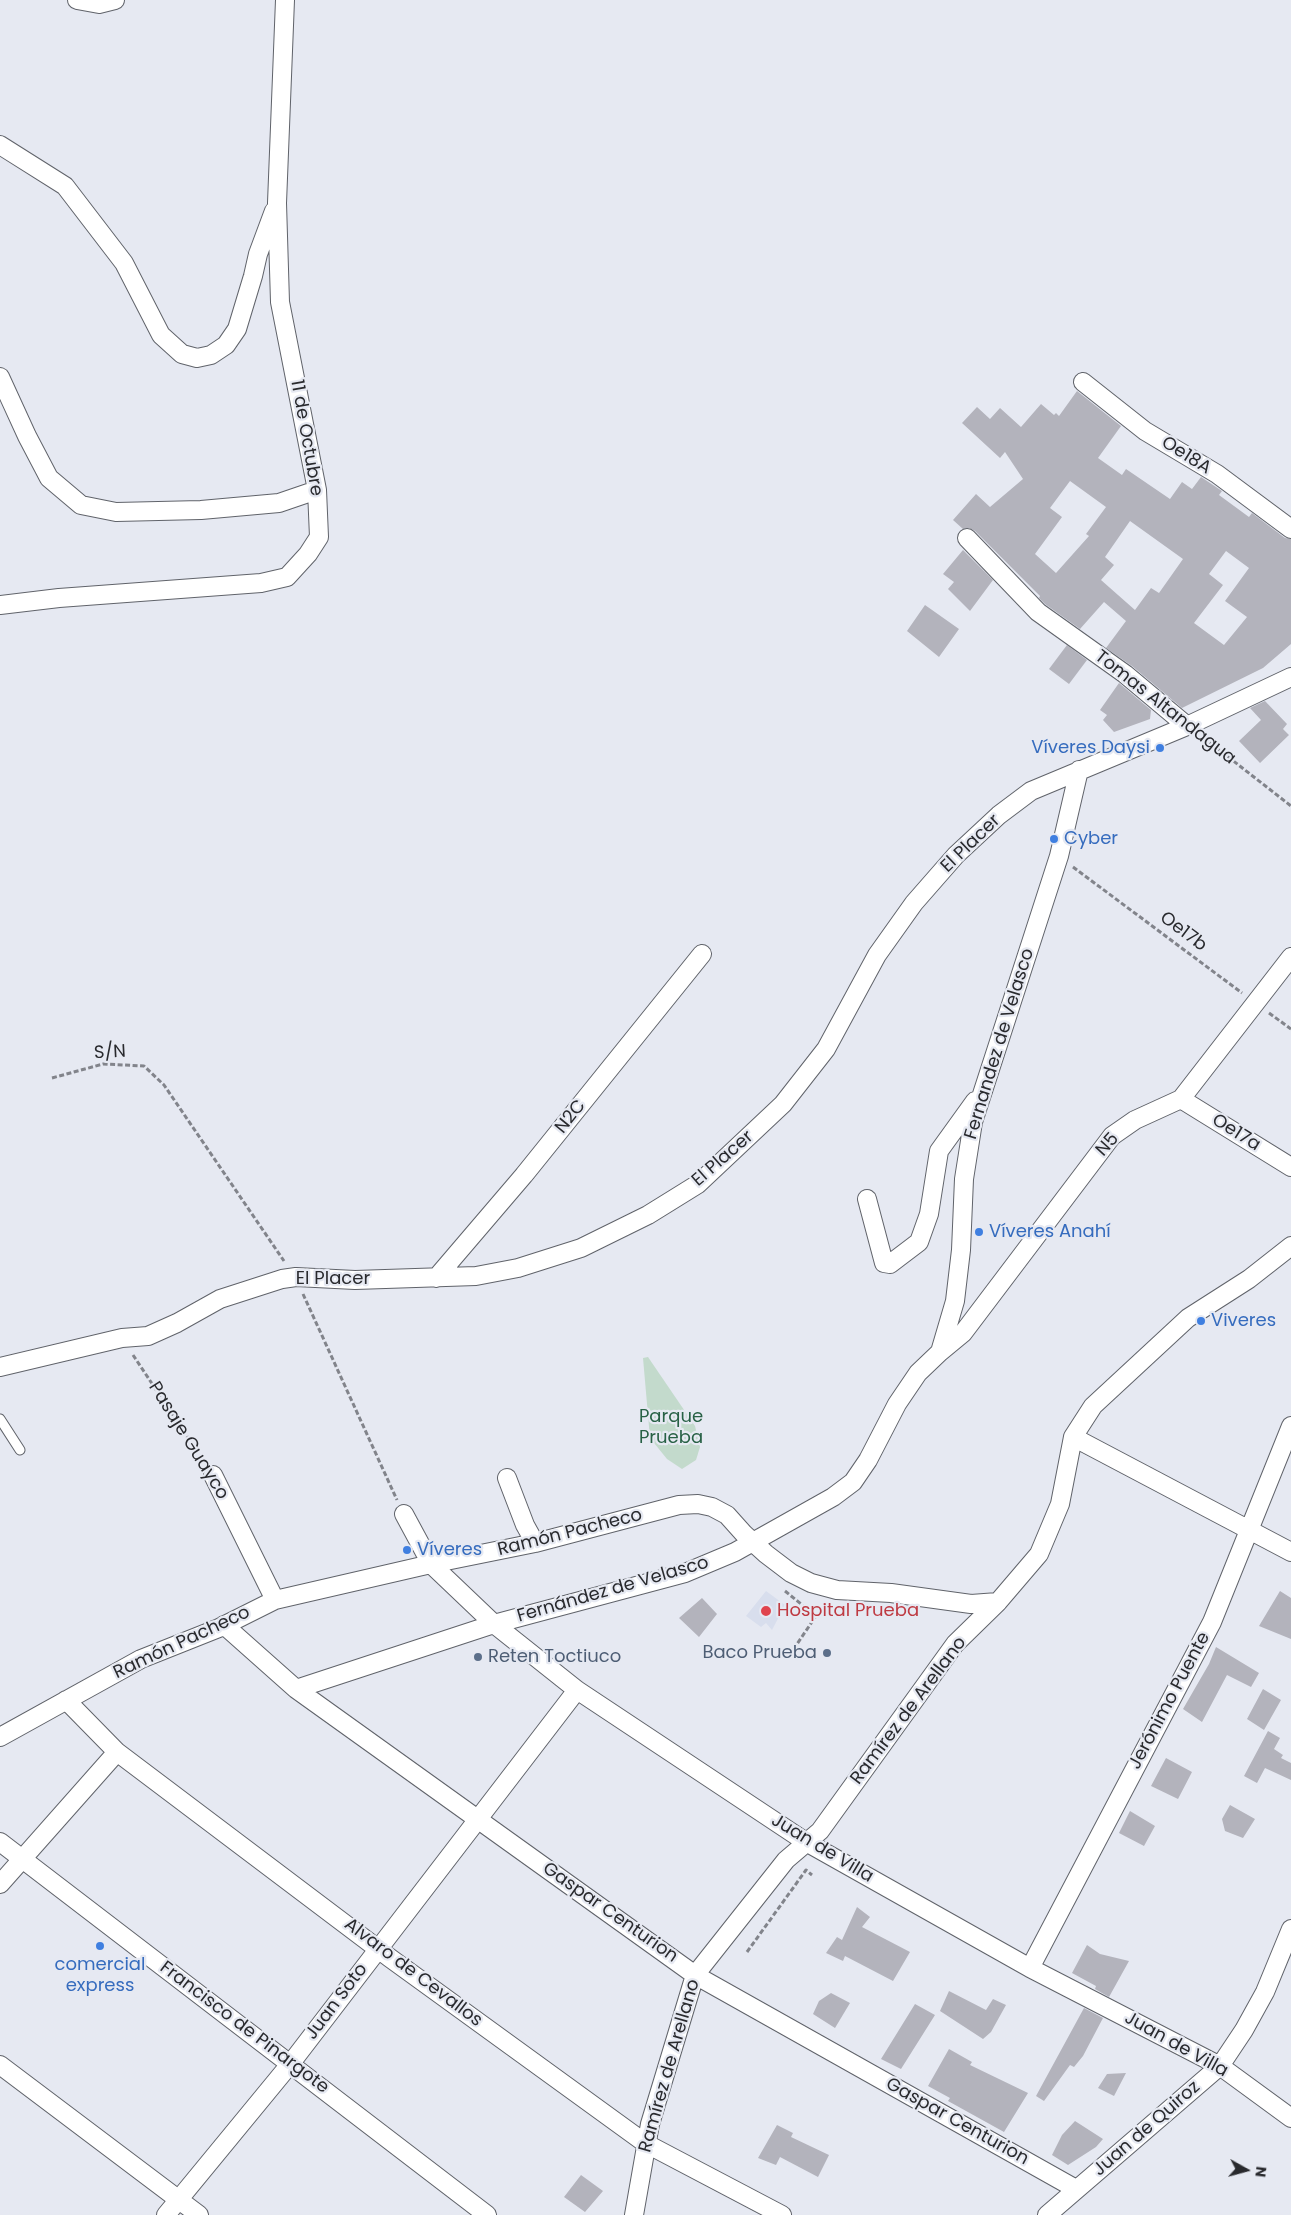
<!DOCTYPE html>
<html>
<head>
<meta charset="utf-8">
<style>
  body { margin:0 }
  #map { position:relative; width:1291px; height:2215px; overflow:hidden; background:#e6e9f2; font-family:Poppins,sans-serif }
  canvas { display:block }
  .north { position:absolute; left:1221px; top:2145px; width:50px; height:50px; -webkit-text-stroke:4px #e6e9f2; paint-order:stroke; rotate:97deg; font-size:14px; font-weight:700; line-height:20px; text-align:center; color:#292a2e }
  .north::after { content:''; display:block; margin:auto; width:18px; height:22px; background:#292a2e; clip-path:polygon(50% 0,100% 100%,50% 72%,0 100%) }
</style>
</head>
<body>
<div id="map">
<canvas width="1291" height="2215"></canvas>
<div class="north">N</div>
</div>
<script>
const g = document.querySelector('canvas').getContext('2d');
g.lineJoin = 'round';
function paint(path, color) { g.fillStyle = color; g.fill(path, 'evenodd'); }
function trace(path, color, width, dash) { g.strokeStyle = color; g.lineWidth = width; g.lineCap = dash ? 'butt' : 'round'; g.setLineDash(dash || []); g.stroke(path); }
function drawText(font, color, halo, rows, align = 'center') {
  g.font = font + ' Poppins,sans-serif'; g.lineWidth = 4.5; g.setLineDash([]); g.textBaseline = 'middle'; g.strokeStyle = halo; g.fillStyle = color; for (const [text, x, y, turn = 0] of rows) {
    g.save(); g.translate(x, y); g.rotate((+turn || 0) * Math.PI / 180); g.textAlign = isNaN(turn) ? turn : align; if (halo) g.strokeText(text, 0, 0); g.fillText(text, 0, 0); g.restore();
  }
}
paint(new Path2D(`
  M 766,1591 L 785,1605 L 772,1630 L 766,1623 L 761,1627 L 746,1616 Z`), '#d8deed');
paint(new Path2D(`
  M 648,1357 L 695,1426 L 700,1447 L 696,1460 L 682,1469 L 667,1459 L 650,1438 L 643,1358 Z`), '#c3dacc');
paint(new Path2D(`
  M 1077,391 L 1121,426 L 1098,458 L 1122,475 L 1126,469 L 1170,499 L 1182,482 L 1192,489 L 1201,477 L 1222,491 L 1219,495 L 1249,517 L 1252,513 L 1285,538 L 1291,539 L 1291,644 L 1263,668 L 1182,708 L 1132,666 L 1106,648 L 1126,621 L 1104,602 L 1080,629 L 1045,604 L 1039,598 L 1040,596 L 975,531 L 969,528 L 963,529 L 953,520 L 976,494 L 990,507 L 1023,479 L 1005,452 L 1000,458 L 962,423 L 977,407 L 990,419 L 1000,408 L 1021,427 L 1041,404 L 1054,415 L 1056,413 L 1059,416 ZM 1070,481 L 1106,507 L 1086,534 L 1089,536 L 1056,573 L 1035,554 L 1062,517 L 1050,508 ZM 1130,521 L 1183,559 L 1159,593 L 1151,588 L 1135,610 L 1101,580 L 1114,565 L 1105,557 ZM 1226,551 L 1249,568 L 1225,601 L 1247,617 L 1224,645 L 1194,623 L 1223,585 L 1209,574 Z
  M 963,550 L 993,580 L 970,611 L 948,589 L 954,582 L 943,574 Z
  M 925,605 L 959,629 L 939,657 L 907,631 Z
  M 1067,645 L 1087,660 L 1069,684 L 1049,669 Z
  M 1119,683 L 1151,710 L 1150,719 L 1114,732 L 1103,720 L 1107,715 L 1100,710 Z
  M 1265,701 L 1287,724 L 1283,729 L 1289,735 L 1260,763 L 1239,741 L 1261,720 L 1250,708 Z
  M 1280,1591 L 1291,1598 L 1291,1639 L 1259,1626 Z
  M 702,1598 L 717,1614 L 699,1637 L 679,1618 Z
  M 1216,1647 L 1259,1673 L 1251,1687 L 1227,1675 L 1202,1722 L 1183,1709 L 1209,1664 Z
  M 1263,1689 L 1281,1700 L 1264,1730 L 1247,1719 Z
  M 1268,1731 L 1280,1738 L 1274,1749 L 1283,1755 L 1281,1758 L 1291,1763 L 1291,1780 L 1265,1768 L 1257,1783 L 1244,1776 Z
  M 1166,1758 L 1192,1772 L 1178,1799 L 1151,1786 Z
  M 1230,1805 L 1255,1819 L 1243,1838 L 1225,1831 L 1222,1819 Z
  M 1130,1811 L 1155,1826 L 1144,1846 L 1119,1833 Z
  M 857,1907 L 870,1917 L 862,1927 L 910,1952 L 893,1981 L 845,1956 L 843,1961 L 826,1953 L 837,1937 L 842,1940 Z
  M 1087,1945 L 1100,1954 L 1129,1961 L 1109,1997 L 1095,1989 L 1096,1986 L 1072,1973 Z
  M 949,1991 L 986,2010 L 993,1999 L 1006,2005 L 991,2032 L 983,2039 L 940,2011 Z
  M 831,1993 L 850,2003 L 835,2028 L 813,2014 L 819,2001 Z
  M 915,2004 L 935,2015 L 901,2069 L 881,2059 Z
  M 1084,2008 L 1103,2018 L 1083,2056 L 1074,2067 L 1070,2065 L 1044,2101 L 1036,2096 Z
  M 949,2049 L 972,2062 L 970,2065 L 1028,2093 L 1004,2132 L 948,2101 L 950,2098 L 928,2086 Z
  M 1126,2073 L 1114,2096 L 1098,2088 L 1107,2074 Z
  M 1075,2121 L 1103,2139 L 1096,2147 L 1068,2165 L 1052,2155 L 1062,2135 Z
  M 777,2125 L 793,2133 L 791,2137 L 829,2155 L 818,2177 L 780,2157 L 776,2165 L 758,2158 Z
  M 581,2175 L 603,2191 L 585,2212 L 564,2197 Z`), '#b3b3bc');
const lane = new Path2D(`
  M 0,1419 L 20,1450`);
const street = new Path2D(`
  M 77,0 L 99,4 L 115,0
  M 0,145 L 65,186 L 124,263 L 161,335 L 182,354 L 197,358 L 211,355 L 226,345 L 237,329 L 253,276 L 258,254 L 274,211
  M 0,377 L 27,436 L 49,478 L 81,505 L 116,512 L 201,510 L 279,503 L 317,490
  M 1083,382 L 1145,431 L 1217,474 L 1291,529
  M 967,538 L 1038,612 L 1125,674 L 1187,726
  M 0,605 L 59,598 L 261,583 L 287,577 L 308,554 L 319,537 L 317,490 L 280,302 L 277,203 L 285,0
  M 1181,1099 L 1291,1167
  M 867,1199 L 884,1263 L 890,1264 L 919,1242 L 929,1214 L 939,1151 L 975,1101
  M 436,1278 L 524,1175 L 702,954
  M 940,1352 L 955,1301 L 961,1250 L 964,1179 L 973,1122 L 1059,856 L 1079,770
  M 0,1367 L 122,1338 L 148,1336 L 177,1323 L 220,1299 L 282,1279 L 296,1277 L 355,1280 L 476,1276 L 518,1268 L 581,1248 L 648,1215 L 698,1184 L 783,1104 L 826,1049 L 877,955 L 914,903 L 956,855 L 999,815 L 1031,791 L 1187,726 L 1291,677
  M 1073,1437 L 1291,1552
  M 213,1475 L 275,1600
  M 507,1478 L 525,1525 L 535,1543
  M 404,1514 L 431,1564 L 494,1624 L 577,1690 L 806,1842 L 1030,1968 L 1220,2066 L 1291,2118
  M 224,1625 L 296,1689 L 695,1975 L 1076,2189
  M 296,1689 L 494,1624 L 685,1573 L 735,1552 L 833,1497 L 853,1482 L 868,1460 L 897,1404 L 918,1373 L 940,1352 L 963,1333 L 1112,1136 L 1135,1120 L 1181,1099 L 1291,957
  M 66,1700 L 117,1752 L 390,1958 L 645,2143 L 782,2215
  M 0,1737 L 141,1659 L 219,1628 L 275,1600 L 431,1564 L 535,1543 L 679,1505 L 698,1504 L 712,1507 L 727,1515 L 744,1534 L 766,1554 L 791,1573 L 811,1583 L 837,1590 L 891,1593 L 971,1604 L 998,1602
  M 0,1842 L 487,2215
  M 0,1884 L 117,1752
  M 1030,1968 L 1212,1622 L 1291,1426
  M 0,2065 L 199,2215
  M 166,2215 L 291,2063 L 577,1690
  M 634,2215 L 650,2124 L 695,1975 L 786,1860 L 820,1831 L 955,1644 L 998,1602 L 1039,1554 L 1060,1504 L 1073,1437 L 1093,1406 L 1188,1318 L 1249,1279 L 1291,1246
  M 1047,2215 L 1220,2066 L 1244,2030 L 1265,1992 L 1291,1929`);
trace(lane, '#60636a', 11);
trace(street, '#60636a', 20);
trace(new Path2D(`
  M 1204,738 L 1291,806
  M 1073,867 L 1242,993
  M 1269,1013 L 1291,1029
  M 52,1078 L 103,1064 L 144,1066 L 164,1085 L 284,1261
  M 303,1294 L 397,1500
  M 133,1355 L 204,1462
  M 785,1591 L 816,1616 L 795,1647
  M 747,1952 L 806,1870 L 812,1875`), '#82848b', 3, [5, 2.5]);
trace(lane, '#fff', 9);
trace(street, '#fff', 18);
for (const [x, y, r, color] of [
  [1160,748,5,"#3f7fe0"],
  [1054,839,5,"#3f7fe0"],
  [979,1232,5,"#3f7fe0"],
  [1201,1321,5,"#3f7fe0"],
  [407,1550,5,"#3f7fe0"],
  [766,1611,6,"#e0444e"],
  [827,1653,5,"#5c6f8a"],
  [478,1657,5,"#5c6f8a"],
  [100,1946,5,"#3f7fe0"]
]) { const dot = new Path2D(); dot.arc(x, y, r, 0, 2 * Math.PI); g.fillStyle = color; g.fill(dot); trace(dot, '#e6e9f2', 2); }
drawText('18px', '#292a2e', '#e6e9f2', [
  ["11 de Octubre",306,438,80],
  ["Oe18A",1186,456,32],
  ["Tomas Altandagua",1165,708,38],
  ["El Placer",971,844,-44],
  ["Oe17b",1183,932,37],
  ["Fernandez de Velasco",1000,1044,-73],
  ["S/N",110,1053,-3],
  ["N2C",571,1117,-51],
  ["Oe17a",1236,1133,32],
  ["N5",1108,1145,-48],
  ["El Placer",723,1159,-41],
  ["El Placer",333,1279],
  ["Pasaje Guayco",188,1441,58],
  ["Ramón Pacheco",570,1533,-14],
  ["Fernández de Velasco",613,1590,-16],
  ["Ramón Pacheco",182,1643,-25],
  ["Jerónimo Puente",1170,1701,-62],
  ["Ramírez de Arellano",909,1711,-53],
  ["Juan de Villa",822,1849,31],
  ["Gaspar Centurion",610,1913,35],
  ["Alvaro de Cevallos",413,1973,37],
  ["Juan Soto",337,2002,-53],
  ["Francisco de Pinargote",244,2028,37],
  ["Juan de Villa",1176,2045,29],
  ["Ramírez de Arellano",670,2066,-74],
  ["Gaspar Centurion",957,2122,29],
  ["Juan de Quiroz",1147,2129,-41]
]);
drawText('18px', '#366cbe', '#e6e9f2', [
  ["Víveres Daysi",1150,748,"right"],
  ["Cyber",1064,839],
  ["Víveres Anahí",989,1232],
  ["Viveres",1211,1321],
  ["Víveres",417,1550],
  ["comercial",100,1965,"center"],
  ["express",100,1986,"center"]
], 'left');
drawText('18px', '#286145', '#e6e9f2', [
  ["Parque",671,1417],
  ["Prueba",671,1438]
]);
drawText('18px', '#be3a42', '#e6e9f2', [
  ["Hospital Prueba",777,1611]
], 'left');
drawText('18px', '#4e5e75', '#e6e9f2', [
  ["Baco Prueba",817,1653],
  ["Reten Toctiuco",488,1657,"left"]
], 'right');
</script>
</body>
</html>
